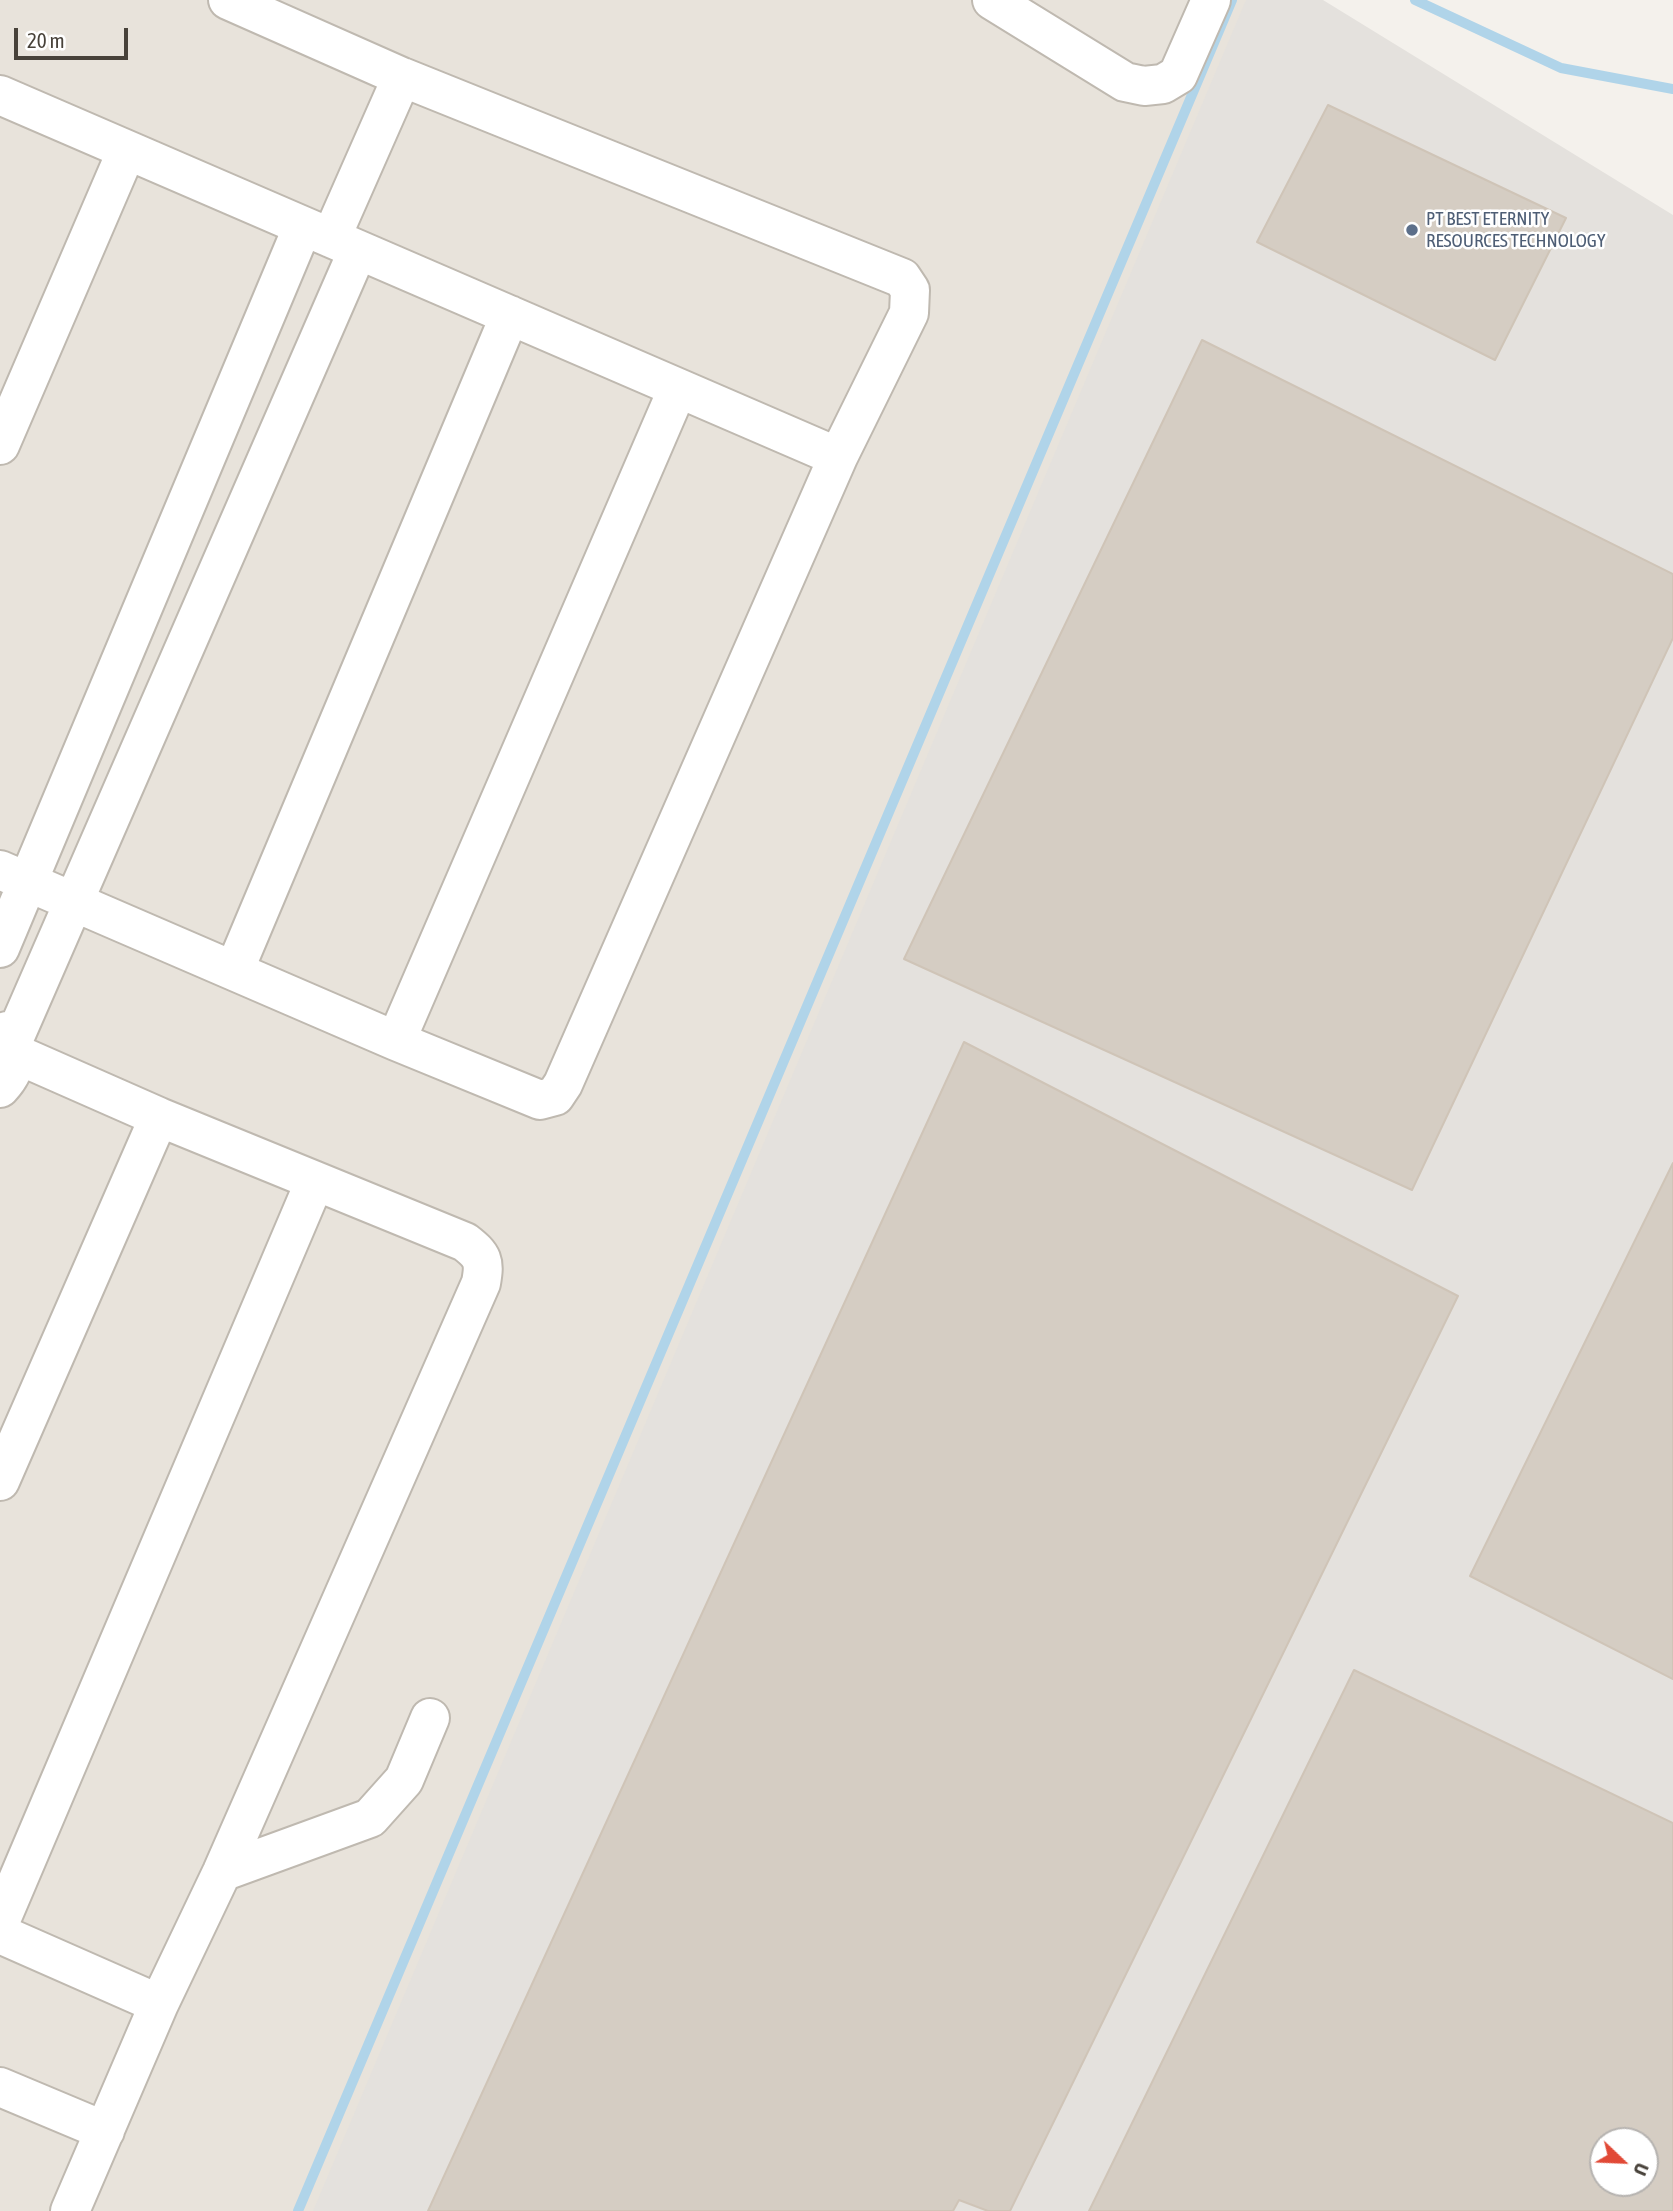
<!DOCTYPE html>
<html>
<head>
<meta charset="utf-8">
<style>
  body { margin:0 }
  #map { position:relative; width:1673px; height:2211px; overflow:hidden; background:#f4f1ec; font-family:"Asap Condensed",sans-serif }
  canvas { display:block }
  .north { position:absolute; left:1589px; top:2127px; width:70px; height:70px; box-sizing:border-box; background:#fff; border:2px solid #b6b3b0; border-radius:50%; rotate:113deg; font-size:19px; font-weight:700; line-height:28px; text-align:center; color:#48423a }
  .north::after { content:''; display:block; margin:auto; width:24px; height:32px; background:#e14936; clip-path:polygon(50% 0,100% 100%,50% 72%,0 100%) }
  .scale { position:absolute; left:14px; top:28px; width:114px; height:32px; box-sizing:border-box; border:4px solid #48423a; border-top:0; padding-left:9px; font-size:21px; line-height:24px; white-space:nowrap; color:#48423a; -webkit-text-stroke:5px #fff; paint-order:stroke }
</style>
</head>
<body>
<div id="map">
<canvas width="1673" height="2211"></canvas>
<div class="north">U</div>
<div class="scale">20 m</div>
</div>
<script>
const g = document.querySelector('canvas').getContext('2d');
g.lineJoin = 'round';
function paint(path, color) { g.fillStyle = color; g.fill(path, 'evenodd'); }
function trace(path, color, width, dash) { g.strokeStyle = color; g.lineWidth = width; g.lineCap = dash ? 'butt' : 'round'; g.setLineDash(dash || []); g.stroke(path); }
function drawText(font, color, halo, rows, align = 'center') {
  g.font = font + ' "Asap Condensed",sans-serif'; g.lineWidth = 5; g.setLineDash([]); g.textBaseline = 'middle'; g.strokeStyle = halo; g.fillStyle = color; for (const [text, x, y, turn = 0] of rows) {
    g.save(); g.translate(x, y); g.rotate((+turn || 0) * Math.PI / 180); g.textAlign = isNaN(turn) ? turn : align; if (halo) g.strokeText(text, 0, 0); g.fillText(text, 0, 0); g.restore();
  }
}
paint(new Path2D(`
  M 0,0 L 1293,0 L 396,2211 L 0,2211 Z`), '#e8e3db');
paint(new Path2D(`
  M 1246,0 L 1323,0 L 1673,215 L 1673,2211 L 313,2211 ZM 1603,2141 L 1645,2141 L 1645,2183 L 1603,2183 Z`), '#e4e1dd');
trace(new Path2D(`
  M 1415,0 L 1561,68 L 1673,89
  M 298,2211 L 1232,0`), '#b0d4e9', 10);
const building = new Path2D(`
  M 1328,105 L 1566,218 L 1495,360 L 1257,242 Z
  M 1202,340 L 1673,574 L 1673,638 L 1412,1190 L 904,959 Z
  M 964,1042 L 1458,1296 L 1010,2211 L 988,2211 L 959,2200 L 953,2211 L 428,2211 Z
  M 1673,1163 L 1673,1679 L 1470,1576 Z
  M 1354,1670 L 1673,1823 L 1673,2211 L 1089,2211 ZM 1603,2141 L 1645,2141 L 1645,2183 L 1603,2183 Z`);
paint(building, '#d5cdc3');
trace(building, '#cfc4b7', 2);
const minor = new Path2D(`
  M 992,0 L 1125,82 L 1144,86 L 1163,84 L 1178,75 L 1211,0
  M 0,95 L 838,457
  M 331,238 L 402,77
  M 0,445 L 127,150
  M 0,870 L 396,1041 L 540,1100 L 555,1096 L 563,1084 L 838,457 L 909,313 L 910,290 L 902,278 L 402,77 L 228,0
  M 0,948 L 303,226
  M 234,971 L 510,315
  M 13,1041 L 358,250
  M 396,1041 L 678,388
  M 16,1054 L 159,1117 L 465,1242 C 483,1256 485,1261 481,1283 L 222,1872 L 159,2004 L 70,2211
  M 0,1088 C 17,1070 20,1052 7,1031
  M 0,1481 L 159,1117
  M 222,1872 L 370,1818 L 404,1780 L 430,1718
  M 0,1922 L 315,1181
  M 0,1934 L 159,2004
  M 0,2087 L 105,2131`);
trace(minor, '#bfb9b0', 42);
trace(minor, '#fff', 38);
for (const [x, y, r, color] of [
  [1412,230,7,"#5c6f8a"]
]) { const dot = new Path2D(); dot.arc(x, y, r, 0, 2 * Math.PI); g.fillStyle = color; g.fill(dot); trace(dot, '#fff', 2.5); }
drawText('19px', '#4e5e75', '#fff', [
  ["PT BEST ETERNITY",1426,219],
  ["RESOURCES TECHNOLOGY",1426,241]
], 'left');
</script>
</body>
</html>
